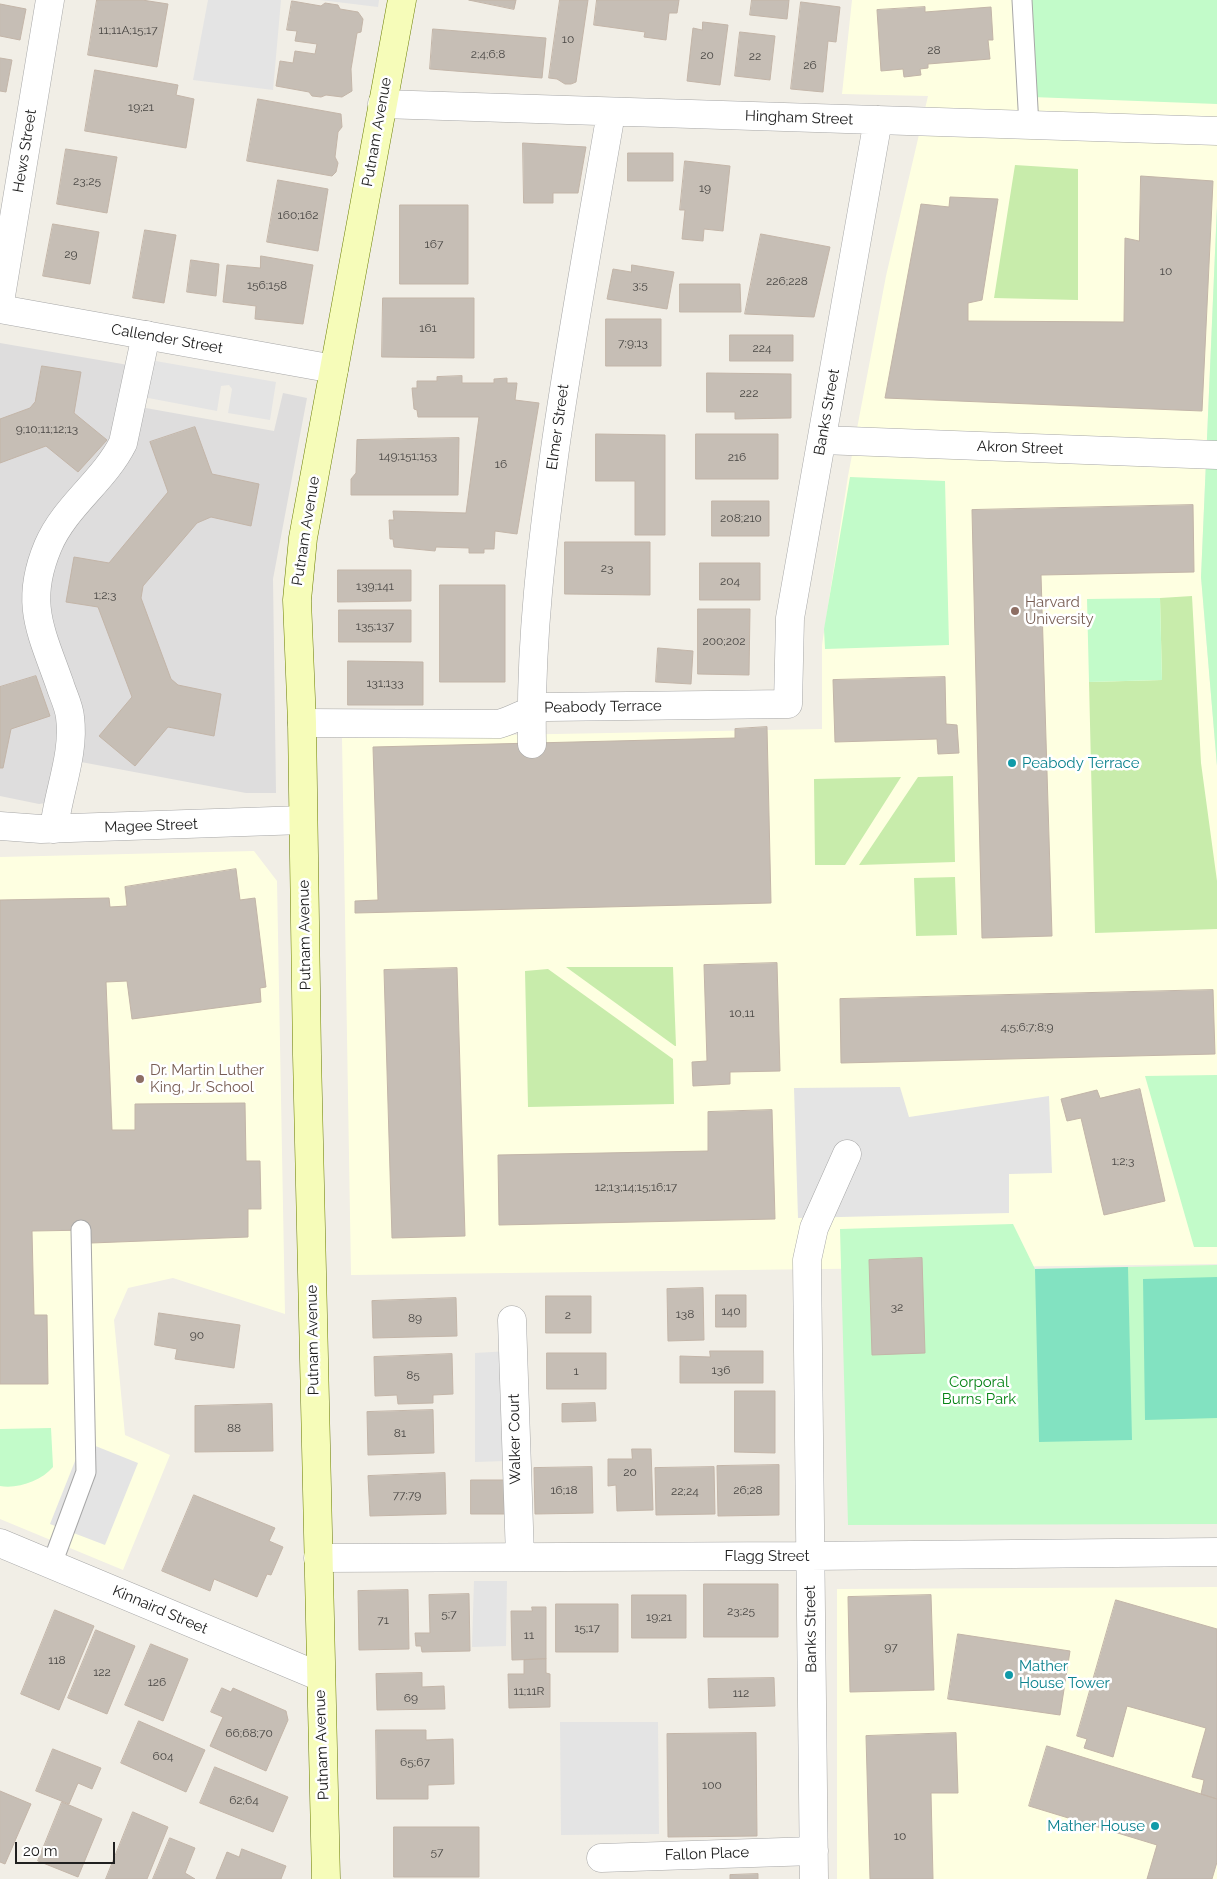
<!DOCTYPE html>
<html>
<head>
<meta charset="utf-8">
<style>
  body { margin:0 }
  #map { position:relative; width:1217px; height:1879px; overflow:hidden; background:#f1eee6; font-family:Raleway,sans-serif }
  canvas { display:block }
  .scale { position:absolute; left:15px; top:1842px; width:100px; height:22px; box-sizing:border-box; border:2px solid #202020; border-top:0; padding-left:6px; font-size:15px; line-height:18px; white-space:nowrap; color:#202020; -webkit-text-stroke:4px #fff; paint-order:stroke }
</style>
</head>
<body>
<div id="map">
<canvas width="1217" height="1879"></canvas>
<div class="scale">20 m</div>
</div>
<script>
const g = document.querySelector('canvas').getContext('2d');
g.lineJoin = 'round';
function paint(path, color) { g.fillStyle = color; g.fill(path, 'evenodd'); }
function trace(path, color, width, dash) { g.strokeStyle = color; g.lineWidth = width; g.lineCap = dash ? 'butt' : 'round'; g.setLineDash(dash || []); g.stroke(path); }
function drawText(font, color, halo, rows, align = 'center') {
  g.font = font + ' Raleway,sans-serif'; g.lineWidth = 5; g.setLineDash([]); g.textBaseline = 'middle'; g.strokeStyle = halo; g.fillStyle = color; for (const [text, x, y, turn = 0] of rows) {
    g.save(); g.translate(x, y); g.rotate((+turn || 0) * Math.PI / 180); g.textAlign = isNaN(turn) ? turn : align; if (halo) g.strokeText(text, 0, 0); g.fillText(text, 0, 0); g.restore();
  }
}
paint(new Path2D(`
  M 0,343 L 134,366 L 129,405 L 274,431 L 283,393 L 307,398 L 273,579 L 276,793 L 246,793 L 81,762 L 52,802 L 39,804 L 0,796 Z`), '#dedddd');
paint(new Path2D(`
  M 852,0 L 1217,0 L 1217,206 L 1201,577 L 1217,766 L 1217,1264 L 351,1275 L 342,738 L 822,729 L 822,645 L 848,476 L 886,276 L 928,96 L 842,94 Z
  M 254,851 L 277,881 L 285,1314 L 173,1278 L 128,1288 L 114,1320 L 125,1435 L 170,1455 L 123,1570 L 0,1519 L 0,857 Z
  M 1217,1587 L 1217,1879 L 837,1879 L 837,1589 Z`), '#feffe1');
paint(new Path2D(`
  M 1015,165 L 1078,169 L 1078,300 L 994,298 Z
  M 1192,596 L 1201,763 L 1217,881 L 1217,929 L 1095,933 L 1089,682 L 1162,680 L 1160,598 Z
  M 953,776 L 955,862 L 859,865 L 918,777 Z
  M 901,777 L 845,865 L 815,865 L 814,779 Z
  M 955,877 L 957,935 L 916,936 L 914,878 Z
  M 566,967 L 673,967 L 676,1046 L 675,1046 Z
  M 548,969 L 673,1059 L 674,1104 L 528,1107 L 525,971 Z`), '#c8ecab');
paint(new Path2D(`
  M 1028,0 L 1217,0 L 1217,104 L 1032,97 Z
  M 1217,206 L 1217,766 L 1201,577 Z
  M 850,477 L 945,481 L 949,645 L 825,649 L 824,629 Z
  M 1160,598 L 1162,680 L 1089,682 L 1087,599 Z
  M 1217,1075 L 1217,1247 L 1194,1247 L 1145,1076 Z
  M 1013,1224 L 1035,1269 L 1217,1265 L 1217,1524 L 848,1525 L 840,1229 Z
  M 51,1428 L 53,1467 C 41,1481 18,1489 0,1486 L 0,1429 Z`), '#c2fbc9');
paint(new Path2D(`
  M 1128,1267 L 1132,1440 L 1039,1442 L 1035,1269 Z
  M 1217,1277 L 1217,1418 L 1145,1420 L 1143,1279 Z`), '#82e2c1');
paint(new Path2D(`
  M 208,0 L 281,0 L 273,90 L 193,80 Z
  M 320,0 L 379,0 L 378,7 Z
  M 144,359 L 276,382 L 270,420 L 228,413 L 232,389 L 229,385 L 221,386 L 217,411 L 143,397 Z
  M 900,1087 L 909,1117 L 1049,1096 L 1052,1173 L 1009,1174 L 1009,1213 L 798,1218 L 794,1088 Z
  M 509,1351 L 506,1461 L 475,1462 L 475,1353 Z
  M 83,1441 L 138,1463 L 105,1545 L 50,1524 Z
  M 474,1581 L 507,1581 L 506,1646 L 472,1647 Z
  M 560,1722 L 658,1722 L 659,1834 L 561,1835 Z`), '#e4e4e4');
const building = new Path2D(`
  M 97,0 L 142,0 L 168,4 L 157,67 L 88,55 Z
  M 469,0 L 516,0 L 514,9 Z
  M 560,0 L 588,0 L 576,82 L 571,84 L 565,84 L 557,79 L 549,78 Z
  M 597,0 L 679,0 L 677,13 L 669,13 L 666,40 L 644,37 L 645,32 L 594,25 Z
  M 752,0 L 789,0 L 787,19 L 750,15 Z
  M 292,1 L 321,6 L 325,3 L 338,5 L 340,9 L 358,12 L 363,19 L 361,32 L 357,33 L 351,69 L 352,91 L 342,97 L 326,95 L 321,97 L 312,96 L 309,92 L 276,86 L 280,61 L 293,63 L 295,51 L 315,54 L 317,44 L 295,41 L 297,31 L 287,30 Z
  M 801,2 L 840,7 L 836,42 L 828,41 L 823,92 L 791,89 Z
  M 0,4 L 26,9 L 20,40 L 0,36 Z
  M 925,7 L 925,12 L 991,7 L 993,40 L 988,40 L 990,59 L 928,64 L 928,68 L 920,69 L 921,75 L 904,77 L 903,69 L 881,71 L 877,10 Z
  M 703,22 L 728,25 L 720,85 L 687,81 L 693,28 L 702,30 Z
  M 433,29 L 546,38 L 542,78 L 430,69 Z
  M 740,32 L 775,36 L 770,80 L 735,76 Z
  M 0,58 L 12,60 L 6,92 L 0,91 Z
  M 95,70 L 178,85 L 176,95 L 194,99 L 186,148 L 85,131 Z
  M 258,99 L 341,114 L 342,127 L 338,132 L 335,157 L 338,163 L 336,172 L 332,176 L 247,161 Z
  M 523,143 L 586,147 L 578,193 L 553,193 L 553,203 L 524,203 Z
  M 66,149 L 117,157 L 107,213 L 57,204 Z
  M 628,153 L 673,153 L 673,181 L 628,181 Z
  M 685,161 L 730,166 L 723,231 L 704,229 L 703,241 L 682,239 L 685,210 L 680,210 Z
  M 1141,176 L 1213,181 L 1202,411 L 885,398 L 921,204 L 949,207 L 950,197 L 998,199 L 982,300 L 968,303 L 968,321 L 1124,322 L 1125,238 L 1139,241 Z
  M 278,180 L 328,189 L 318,251 L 267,242 Z
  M 400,205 L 468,205 L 468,284 L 400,284 Z
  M 53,224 L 99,232 L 90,284 L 43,276 Z
  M 145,230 L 176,235 L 164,303 L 133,298 Z
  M 761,234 L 830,247 L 814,317 L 745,314 Z
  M 261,256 L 313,265 L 303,324 L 255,319 L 256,306 L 223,302 L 227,265 L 260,268 Z
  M 191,260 L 219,264 L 216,296 L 187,292 Z
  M 632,265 L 674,272 L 667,309 L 607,299 L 613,269 L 631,272 Z
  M 680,284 L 740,284 L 741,312 L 680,312 Z
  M 383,298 L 474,298 L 474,358 L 382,357 Z
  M 606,319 L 661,319 L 661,366 L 606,366 Z
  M 730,335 L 793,335 L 793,361 L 730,361 Z
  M 42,366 L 81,372 L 74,413 L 107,440 L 78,472 L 46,446 L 0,463 L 0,419 L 30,408 L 35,402 Z
  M 707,373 L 791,374 L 791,418 L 735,419 L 735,412 L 707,412 Z
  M 462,376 L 462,383 L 494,383 L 494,379 L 507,378 L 507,383 L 517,383 L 515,400 L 539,403 L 517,534 L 495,531 L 494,549 L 484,549 L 484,553 L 469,553 L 469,548 L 436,547 L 435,551 L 394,547 L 393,539 L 390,539 L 389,520 L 394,520 L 393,511 L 466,513 L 479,417 L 418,417 L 417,410 L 414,409 L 412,388 L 417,388 L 417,381 L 437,381 L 437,377 Z
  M 195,427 L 212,474 L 259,484 L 251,526 L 211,517 L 197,523 L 143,586 L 141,598 L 171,679 L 178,685 L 221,694 L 214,736 L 168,727 L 135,766 L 99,736 L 132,697 L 98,607 L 66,602 L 74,557 L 109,563 L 168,492 L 150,442 Z
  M 596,434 L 665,435 L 665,535 L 635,535 L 635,481 L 596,481 Z
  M 696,434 L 778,434 L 778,479 L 696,479 Z
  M 459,438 L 458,495 L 351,495 L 351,479 L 356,473 L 357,440 Z
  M 712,501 L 769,501 L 769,536 L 712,536 Z
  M 1193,505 L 1194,572 L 1041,575 L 1052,936 L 982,938 L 972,510 Z
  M 565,542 L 650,542 L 650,595 L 565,594 Z
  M 700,563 L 760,563 L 760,600 L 700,600 Z
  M 338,570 L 411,570 L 411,601 L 338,602 Z
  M 440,585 L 505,585 L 505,682 L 440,682 Z
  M 698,609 L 750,609 L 749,675 L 698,674 Z
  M 339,610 L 411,610 L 411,642 L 339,642 Z
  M 658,648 L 693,651 L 691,684 L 656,682 Z
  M 348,661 L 423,662 L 423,705 L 348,705 Z
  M 36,676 L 50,716 L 11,729 L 3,768 L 0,768 L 0,687 Z
  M 945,677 L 946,724 L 957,725 L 959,753 L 938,754 L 937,739 L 835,742 L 833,680 Z
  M 767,727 L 771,903 L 355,913 L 355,901 L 378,900 L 373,747 L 735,738 L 735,729 Z
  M 236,869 L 240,900 L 255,898 L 266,987 L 260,988 L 261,1002 L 132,1019 L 127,981 L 106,982 L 112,1130 L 135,1130 L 135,1104 L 245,1103 L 246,1161 L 260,1161 L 261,1209 L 248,1209 L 248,1237 L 91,1243 L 90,1230 L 32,1231 L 34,1315 L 47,1315 L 48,1384 L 0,1384 L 0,900 L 109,898 L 110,907 L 127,906 L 125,887 Z
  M 777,963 L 780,1071 L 730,1072 L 730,1084 L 693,1086 L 692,1062 L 707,1061 L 704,965 Z
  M 457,968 L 465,1236 L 392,1238 L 384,970 Z
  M 1213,990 L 1215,1054 L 841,1063 L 840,999 Z
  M 1140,1089 L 1165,1201 L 1104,1215 L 1081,1118 L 1067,1121 L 1061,1099 L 1097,1090 L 1100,1098 Z
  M 772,1110 L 775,1219 L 499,1225 L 498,1155 L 708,1151 L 708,1112 Z
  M 922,1258 L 925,1353 L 872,1355 L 869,1260 Z
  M 703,1288 L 704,1340 L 668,1341 L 667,1289 Z
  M 716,1295 L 746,1295 L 746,1327 L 716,1327 Z
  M 546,1296 L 591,1296 L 591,1333 L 546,1333 Z
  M 456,1298 L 457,1336 L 373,1338 L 372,1301 Z
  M 159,1313 L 240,1325 L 234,1368 L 175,1359 L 177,1349 L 155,1345 Z
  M 710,1351 L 763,1351 L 763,1383 L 680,1383 L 680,1356 L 710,1357 Z
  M 547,1353 L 606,1353 L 606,1389 L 547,1389 Z
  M 452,1354 L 453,1394 L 433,1395 L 433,1403 L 398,1404 L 397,1395 L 375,1396 L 374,1357 Z
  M 735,1391 L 775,1391 L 775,1453 L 735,1452 Z
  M 595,1403 L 596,1421 L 562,1422 L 562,1404 Z
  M 272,1404 L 273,1451 L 195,1452 L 195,1406 Z
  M 433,1410 L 434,1453 L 368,1455 L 367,1412 Z
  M 632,1449 L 651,1449 L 653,1510 L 617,1511 L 616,1485 L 608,1486 L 608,1459 L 632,1459 Z
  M 779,1465 L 779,1515 L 718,1516 L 717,1466 Z
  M 592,1467 L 593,1513 L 535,1514 L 534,1468 Z
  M 714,1467 L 715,1514 L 656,1515 L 655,1468 Z
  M 445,1473 L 446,1514 L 370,1516 L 368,1476 Z
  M 471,1480 L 508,1480 L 508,1514 L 471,1514 Z
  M 194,1495 L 275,1528 L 269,1541 L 283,1547 L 271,1575 L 267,1574 L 257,1597 L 214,1579 L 210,1591 L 162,1571 Z
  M 704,1584 L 778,1584 L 778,1637 L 704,1637 Z
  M 408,1590 L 409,1649 L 359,1650 L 358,1591 Z
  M 469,1594 L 470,1651 L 422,1652 L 421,1646 L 416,1646 L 415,1633 L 430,1633 L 429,1595 Z
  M 632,1595 L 686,1595 L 686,1638 L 632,1638 Z
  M 931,1595 L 934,1690 L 850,1692 L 848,1597 Z
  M 1116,1600 L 1217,1629 L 1217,1799 L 1201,1794 L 1204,1780 L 1192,1777 L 1206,1728 L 1127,1706 L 1113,1757 L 1084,1748 L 1087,1739 L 1077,1736 Z
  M 556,1604 L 618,1604 L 618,1652 L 556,1652 Z
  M 532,1607 L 546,1607 L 546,1659 L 512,1660 L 511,1611 L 532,1611 Z
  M 55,1610 L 94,1626 L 59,1710 L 21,1694 Z
  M 96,1630 L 135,1646 L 107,1714 L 68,1698 Z
  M 958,1634 L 1070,1651 L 1060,1715 L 948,1699 Z
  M 151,1644 L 188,1659 L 163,1721 L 125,1705 Z
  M 546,1659 L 546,1673 L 550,1674 L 550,1707 L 509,1708 L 508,1674 L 524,1674 L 524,1660 Z
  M 422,1673 L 422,1687 L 444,1686 L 445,1709 L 377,1710 L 376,1674 Z
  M 774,1678 L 775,1706 L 709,1708 L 708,1679 Z
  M 222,1688 L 231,1692 L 233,1688 L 286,1711 L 288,1720 L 266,1771 L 210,1746 L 223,1717 L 211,1712 Z
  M 139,1721 L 205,1750 L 186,1792 L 121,1763 Z
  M 376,1730 L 426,1730 L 426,1740 L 453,1739 L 454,1784 L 428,1785 L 428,1799 L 377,1799 Z
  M 756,1733 L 757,1836 L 668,1837 L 667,1734 Z
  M 956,1733 L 958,1793 L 931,1793 L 933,1879 L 870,1879 L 866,1736 Z
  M 1047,1746 L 1217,1799 L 1217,1862 L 1212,1879 L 1147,1879 L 1157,1845 L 1029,1806 Z
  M 53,1749 L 101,1768 L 92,1789 L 78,1783 L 69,1804 L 36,1791 Z
  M 215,1767 L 288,1797 L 273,1832 L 200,1803 Z
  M 0,1791 L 31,1804 L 5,1864 L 0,1862 Z
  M 62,1802 L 102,1819 L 78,1877 L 38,1861 Z
  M 133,1812 L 168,1827 L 147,1879 L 106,1879 Z
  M 394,1827 L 479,1827 L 479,1877 L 394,1877 Z
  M 170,1838 L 195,1848 L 185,1873 L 195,1879 L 153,1879 Z
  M 242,1849 L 286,1866 L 281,1879 L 216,1879 L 227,1852 L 239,1857 Z
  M 758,1874 L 758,1879 L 730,1879 L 730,1875 Z`);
paint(building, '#c6beb5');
trace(building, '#c3b5a8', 1);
const service = new Path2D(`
  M 1022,0 L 1029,126
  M 52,1564 L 86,1472 L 81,1230`);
const pedestrian = new Path2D(`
  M 54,829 C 58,792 75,754 70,717 C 69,706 63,695 60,685 C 41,631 24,603 48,546 C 65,506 104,481 123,443 L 146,335`);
const minor = new Path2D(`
  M 382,104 L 1217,131
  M 0,302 L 50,0
  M 0,309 L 334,369
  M 822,440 L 1217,455
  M 302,723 L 499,724 C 517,719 529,709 547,707 L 788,704 L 790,618 L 878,120
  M 532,744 C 530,641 542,543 556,442 C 572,332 592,223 611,113
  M 0,826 L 41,829 L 303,820
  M 512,1320 L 520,1557
  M 0,1543 L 321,1677
  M 318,1558 L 810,1556 L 1217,1552
  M 601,1858 L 814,1851
  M 814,1879 L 807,1260 L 814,1228 L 847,1154`);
const secondary = new Path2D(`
  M 326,1879 L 307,1055 L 302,723 L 297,600 L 303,538 L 402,0`);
trace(service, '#a7a7a7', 21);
trace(pedestrian, '#a7a7a7', 29);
trace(minor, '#a7a7a7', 29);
trace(secondary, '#6a7d01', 29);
trace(service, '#fff', 19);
trace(pedestrian, '#fff', 28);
trace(minor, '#fff', 28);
trace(secondary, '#f6fcb9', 28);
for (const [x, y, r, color] of [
  [1015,611,5,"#8d6e63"],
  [1012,763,5,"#0f9aa8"],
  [140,1079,5,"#8d6e63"],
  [1009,1675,5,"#0f9aa8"],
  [1155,1826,5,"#0f9aa8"]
]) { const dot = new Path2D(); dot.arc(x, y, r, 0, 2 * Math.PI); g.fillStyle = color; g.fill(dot); trace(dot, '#fff', 2); }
drawText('12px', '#4a4845', null, [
  ["11;11A;15;17",128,30],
  ["10",568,39],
  ["28",934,50],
  ["2;4;6;8",488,54],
  ["20",707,55],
  ["22",755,56],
  ["26",810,65],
  ["19;21",141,107],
  ["23;25",87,181],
  ["19",705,188],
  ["160;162",298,215],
  ["167",434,244],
  ["29",71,254],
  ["10",1166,271],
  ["226;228",787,281],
  ["156;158",267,285],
  ["3;5",640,285],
  ["161",428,328],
  ["7;9;13",633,343],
  ["224",762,348],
  ["222",749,393],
  ["9;10;11;12;13",47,429],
  ["149;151;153",408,456],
  ["216",737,457],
  ["16",501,464],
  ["208;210",741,518],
  ["23",607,568],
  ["204",730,581],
  ["139;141",375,586],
  ["1;2;3",105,595],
  ["135;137",375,626],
  ["200;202",724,641],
  ["131;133",385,683],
  ["10,11",742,1013],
  ["4;5;6;7;8;9",1027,1027],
  ["1;2;3",1123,1161],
  ["12;13;14;15;16;17",636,1187],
  ["32",897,1307],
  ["140",731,1311],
  ["138",685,1314],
  ["2",568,1315],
  ["89",415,1318],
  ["90",197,1335],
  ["136",721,1370],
  ["1",576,1371],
  ["85",413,1375],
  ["88",234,1428],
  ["81",400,1433],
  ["20",630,1472],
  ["16;18",564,1490],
  ["26;28",748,1490],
  ["22;24",685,1491],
  ["77;79",407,1495],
  ["23;25",741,1611],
  ["5;7",449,1614],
  ["19;21",659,1617],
  ["71",383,1620],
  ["15;17",587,1628],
  ["11",529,1635],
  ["97",891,1647],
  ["118",57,1660],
  ["122",102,1672],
  ["126",157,1682],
  ["11;11R",529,1691],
  ["112",741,1693],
  ["69",411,1698],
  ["66;68;70",249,1733],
  ["604",163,1756],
  ["65;67",415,1762],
  ["100",712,1785],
  ["62;64",244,1800],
  ["10",900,1836],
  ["57",437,1852]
]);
drawText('15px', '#202020', '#fff', [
  ["Hingham Street",799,118,2],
  ["Putnam Avenue",377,132,-80],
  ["Hews Street",25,151,-81],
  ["Callender Street",167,339,10],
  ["Banks Street",827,412,-80],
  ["Elmer Street",558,427,-82],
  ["Akron Street",1020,448,2],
  ["Putnam Avenue",306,531,-81],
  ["Peabody Terrace",603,707,-1],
  ["Magee Street",151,826,-2],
  ["Putnam Avenue",305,935,-91],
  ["Putnam Avenue",313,1340,-91],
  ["Walker Court",515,1439,-91],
  ["Flagg Street",767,1556],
  ["Kinnaird Street",160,1610,23],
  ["Banks Street",811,1629,-91],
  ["Putnam Avenue",322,1745,-92],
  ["Fallon Place",707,1854,-2]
]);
drawText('15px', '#785e54', '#fff', [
  ["Harvard",1025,602],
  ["University",1025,619],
  ["Dr. Martin Luther",150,1070],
  ["King, Jr. School",150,1087]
], 'left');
drawText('15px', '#0d838f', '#fff', [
  ["Peabody Terrace",1022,763],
  ["Mather",1019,1666],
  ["House Tower",1019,1683],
  ["Mather House",1145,1826,"right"]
], 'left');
drawText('15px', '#088417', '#fff', [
  ["Corporal",979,1382],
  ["Burns Park",979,1399]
]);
</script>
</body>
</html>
